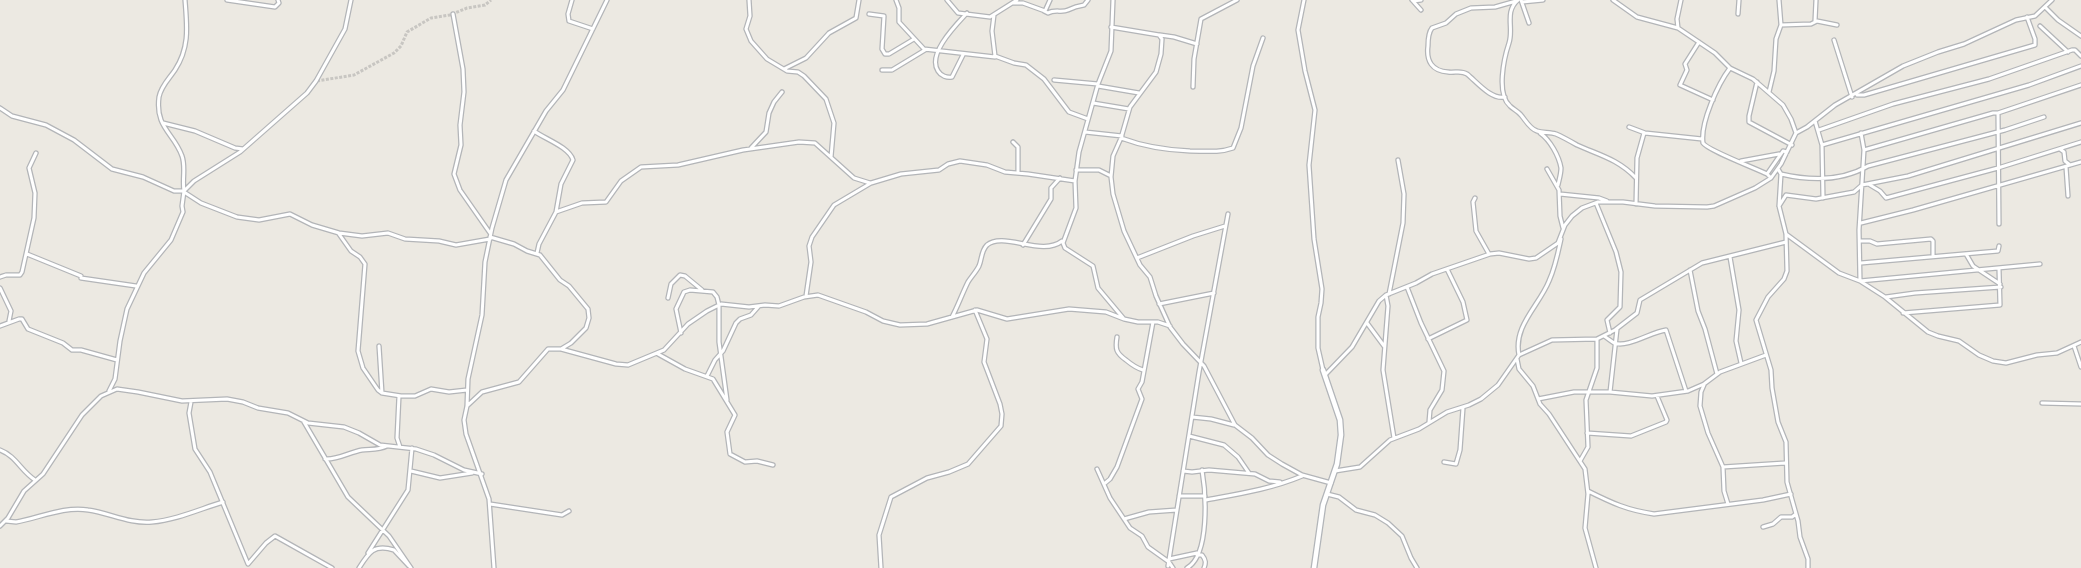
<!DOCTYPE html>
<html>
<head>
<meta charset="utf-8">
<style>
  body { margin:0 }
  canvas { display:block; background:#ece9e2 }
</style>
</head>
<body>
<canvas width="2081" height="568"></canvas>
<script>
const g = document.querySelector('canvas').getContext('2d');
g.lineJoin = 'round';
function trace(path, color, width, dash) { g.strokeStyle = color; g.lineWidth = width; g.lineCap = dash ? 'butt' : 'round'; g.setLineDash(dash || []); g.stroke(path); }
trace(new Path2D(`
  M 317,81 L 354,75 L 394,53 L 401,46 L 407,32 L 431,18 L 450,15 L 467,8 L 485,5 L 491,0`), '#c8c6c2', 3, [3, 1.5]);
const street = new Path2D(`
  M 227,0 L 275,7 L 279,3 L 278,0
  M 572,0 L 568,14 L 569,21 L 593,29
  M 749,0 L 750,16 L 746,29 L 751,41 L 767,59 L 787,71 L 798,72 L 804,76 L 826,99 L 834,123 L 831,157
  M 896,0 L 899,8 L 899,22 L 924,49 L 995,57
  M 947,0 L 958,13 L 990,17 L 1017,0
  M 1113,0 L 1111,51 L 1098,84 L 1079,152 L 1075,181 L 1076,208 L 1063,243 L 1065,248 L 1093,266 L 1098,288 L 1124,319 L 1138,322 L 1158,322 L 1170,326
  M 1304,0 L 1298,30 L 1305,71 L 1315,110 L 1309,165 L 1314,239 L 1322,289 L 1321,303 L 1318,317 L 1318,348 L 1323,370
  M 1412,0 L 1421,10
  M 1518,0 C 1504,12 1514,28 1509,43 C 1504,58 1496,94 1510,106 C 1513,109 1518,111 1521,115 C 1526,121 1530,129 1537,131 C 1543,133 1550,132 1556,134 C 1563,137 1570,141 1577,145 C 1599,155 1618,159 1636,178
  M 1521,0 L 1529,23
  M 1413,1 L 1421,0
  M 1522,2 L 1543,0
  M 1014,3 L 1023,3 L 1045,11 L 1050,0
  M 2045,7 L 2058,20 L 2081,36
  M 1044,11 L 1048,13 C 1055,9 1062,13 1068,10 C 1074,7 1077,6 1084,5 L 1088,0
  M 453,14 L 463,69 L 464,92 L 460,125 L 461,145 L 454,174 L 460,190 L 490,233
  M 869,14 L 884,16 L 882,49 L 885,54 L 889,54 L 914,39
  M 1738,14 L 1739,0
  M 994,15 L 992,31 L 995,56 L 1014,63 L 1026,65 L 1044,79 L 1069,112 L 1088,119
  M 1815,21 L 1816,0
  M 1781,25 L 1811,24 L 1817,21 L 1837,25
  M 2040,26 L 2068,52
  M 1111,27 L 1159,35 L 1162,39 L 1161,54 L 1156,72 L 1130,107 L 1121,138 L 1113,156 L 1111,177 L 1113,194 L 1124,231 L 1140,265 L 1150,277 L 1156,296 L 1170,327 L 1183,344 L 1204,366 L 1235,425 L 1252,438 L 1268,455 L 1282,464 L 1302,475 L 1331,483
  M 1678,28 L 1677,19 L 1681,0
  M 1160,35 L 1174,37 L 1197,44
  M 1834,40 L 1852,97
  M 1699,42 L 1685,64 L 1687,70 L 1680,85 L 1713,100
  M 963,55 L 952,77 C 947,78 941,76 938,71 C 927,54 955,26 967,13
  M 1730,68 C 1718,84 1700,123 1703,143 C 1707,150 1755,168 1767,174 L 1771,178
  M 784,69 L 806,58 L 829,33 L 856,18 L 859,0
  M 882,70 L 892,70 L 925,50
  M 1054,80 L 1098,84
  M 1757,82 L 1749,116 L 1749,122 L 1792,145
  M 1098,86 L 1139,93
  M 1193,87 L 1194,59 L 1201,19 L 1237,0
  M 1769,92 L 1774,71 L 1776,39 L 1781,25 L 1779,0
  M 1857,95 L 1864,95 L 2035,45 L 2035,39 L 2027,17
  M 1505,97 C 1491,100 1477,82 1467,74 C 1461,70 1455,73 1448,72 C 1432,71 1426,61 1428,46 C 1428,40 1428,33 1432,28 L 1446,23 L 1456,14 L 1471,8 L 1495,7 L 1516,1
  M 1093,103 L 1129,109
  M 0,108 L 12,116 L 46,125 L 74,140 L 112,169 L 143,177 L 174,191 L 184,191
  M 1998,113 L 1999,224
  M 1815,121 L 1822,145 L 1823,198
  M 163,123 L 195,131 L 235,148 L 243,149
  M 1629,127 L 1645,133 L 1702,139
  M 1819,130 L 1893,104 L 1989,79 L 2072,50 L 2075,50 L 2081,56
  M 534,131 C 545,139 569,147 573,160 L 561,184 L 556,212 L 539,244 L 537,253
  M 1085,132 L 1122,136
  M 1540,133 C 1550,140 1559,156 1561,168 C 1561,174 1559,180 1558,185
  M 1796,133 L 1807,127 L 1835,105 L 1903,66 L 1938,52 L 1964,44 L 2016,20 L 2035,16 L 2052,0
  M 1861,133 L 1864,150 L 1859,230 L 1860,281 L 2040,264
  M 1121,138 C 1145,147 1165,150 1190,151 C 1205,151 1219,153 1233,148 L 1241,128 L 1253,66 L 1263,38
  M 1013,142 L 1018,147 L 1018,173
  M 1822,145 L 2029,85 L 2081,66
  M 751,148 L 766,132 L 769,113 L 774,102 L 782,92
  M 2060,149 L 2064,152 L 2065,161 L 2070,165
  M 1864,150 L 1993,113 L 1998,113 L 2081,85
  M 1741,161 L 1779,154
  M 2066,167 L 2068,196
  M 1547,169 L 1559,190 L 1560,216 L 1563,228
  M 1778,169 L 1781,174 L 1779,206 L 1786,234 L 1787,271 L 1784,279 L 1768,297 L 1756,320 L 1771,370 L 1772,388 L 1778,422 L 1786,442 L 1787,482 L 1798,521 L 1800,537 L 1808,559 L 1808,568
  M 1076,170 L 1099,170 L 1111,176
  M 1767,174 L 1783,151 L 1787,152
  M 1781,174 C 1811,181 1842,181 1868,166 L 2005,130 L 2044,117
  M 1870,185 L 1880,191 L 1886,198 L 1998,168 L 2081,142
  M 184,191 C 182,179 186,167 182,156 C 174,133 155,128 159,97 C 161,86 169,79 175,70 C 190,47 187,26 185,0
  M 184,192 L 201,203 L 237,217 L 259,220 L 290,214 L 312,225 L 339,233 L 362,236 L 388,233 L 405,239 L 439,241 L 456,245 L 490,239
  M 1560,194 L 1599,198 L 1607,201
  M 1475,198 L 1473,202 L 1476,231 L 1489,254
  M 1596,203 L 1616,252 L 1621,272 L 1620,307 L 1607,320 L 1610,333
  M 1636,204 L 1637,158 L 1644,133
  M 1779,206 L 1786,195 L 1816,199 L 1854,192 L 1862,185 L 1908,176 L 2081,123
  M 556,212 L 582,203 L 606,202 L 621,181 L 641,167 L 678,165 L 743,150 L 799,142 L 815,143 L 854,178 L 870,183
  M 1861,223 L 1913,210 L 2081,162
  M 339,234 L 351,251 L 360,257 L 365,264 L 358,351 L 363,368 L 378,390 L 382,393 L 401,396 L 415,396 L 431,389 L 449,392 L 467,390
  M 1786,234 L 1839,273 L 1860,281 L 1885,297 L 1928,332 L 1938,336 L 1959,341 L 1979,355 L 1993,361 L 2006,363 L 2037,355 L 2057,353 L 2081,342
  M 490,237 L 514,244 L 527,251 L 540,255 L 560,280 L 569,286 L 588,309 L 589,318 L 586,328 L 571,343 L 561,349
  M 1861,241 L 1870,241 L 1877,244 L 1931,239 L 1933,241 L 1933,256
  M 1023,245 L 1051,199 L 1051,188 L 1060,178
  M 27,254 L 81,276
  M 1966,254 L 1973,266 L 2000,284
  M 1730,257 L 1739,310 L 1736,341 L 1741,363
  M 1137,258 L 1193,236 L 1225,226
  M 1861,263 L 1998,251 L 1999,246
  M 1690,270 L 1698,311 L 1705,329 L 1717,374
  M 0,277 L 6,275 L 20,275 L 22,272 L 34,218 L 35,193 L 29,168 L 36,153
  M 81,278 L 136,286
  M 1407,287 L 1421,323 L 1444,371 L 1442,390 L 1430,410 L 1429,422
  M 0,288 L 11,311 L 9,321
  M 1389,294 L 1403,223 L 1404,194 L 1398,160
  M 1386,295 L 1388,306 L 1383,370 L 1394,438
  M 806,296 L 811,262 L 809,246 L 812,237 L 834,205 L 871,183 L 901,174 L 939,170 L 948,164 L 960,161 L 987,165 L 1005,172 L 1028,174 L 1075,181
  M 1886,297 L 1915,293 L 2001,287
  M 668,298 L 671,284 L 680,275 L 685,276 L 702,290
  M 1159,304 L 1214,293
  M 1903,313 L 2000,305 L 1999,269
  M 952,317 C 958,306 962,294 968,282 C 971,277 976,272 979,266 C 982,259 981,251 987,245 C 1003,231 1042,257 1062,241
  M 1367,323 L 1384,346
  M 0,326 L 19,319 L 22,319 L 28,329 L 63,343 L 72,350 L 81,350 L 117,360
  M 681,333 L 676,309 L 684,292 L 690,290 L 713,292 L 717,297 L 719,305 L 719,342 L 727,400
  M 1604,336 C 1607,338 1611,341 1614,343 C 1628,348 1651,332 1666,330 L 1686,391
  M 1117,337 C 1115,349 1116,353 1126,360 C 1132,365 1136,368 1143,370
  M 1428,339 L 1467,320 L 1463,302 L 1447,269
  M 379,346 L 382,393
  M 2074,346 L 2081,367
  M 658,354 L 685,369 L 713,379 L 735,415 L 727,432 L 730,454 L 745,462 L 757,461 L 773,465
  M 1519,355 C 1513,326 1539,306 1549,281 C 1555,268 1558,253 1561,239
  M 1517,359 L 1519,369 L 1533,386 L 1540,404 L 1549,414 L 1585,469 L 1588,494 L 1585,528 L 1596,568
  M 1325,375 L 1352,347 L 1379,301 L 1386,295 L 1416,283 L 1432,274 L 1490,254 L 1499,253 L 1529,259 L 1536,258 L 1558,243 L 1565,225 L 1572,216 L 1582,208 L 1598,202 L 1623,202 L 1655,206 L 1707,207 L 1714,206 L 1755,188 L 1771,178 L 1781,164 L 1796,133 L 1791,119 L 1783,105 L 1753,79 L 1730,68 L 1715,53 L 1678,28 L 1637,17 L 1613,0
  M 707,376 L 715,360 L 723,351 L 736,323 L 740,319 L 751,315 L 759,306
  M 1704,385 L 1701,392 L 1700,406 L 1708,433 L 1723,467 L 1724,491 L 1728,504
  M 109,391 L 115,379 L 120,341 L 127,309 L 144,273 L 171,240 L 183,212 L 182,206 L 184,191 L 194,181 L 240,152 L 307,93 L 316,81 L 345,29 L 351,0
  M 1610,392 L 1617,329
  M 399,396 L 397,438 L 400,447
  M 1538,399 L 1574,392 L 1610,392 L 1652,396 L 1688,391 L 1704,384 L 1720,372 L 1766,355
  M 191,402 L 189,413 L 195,449 L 210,472 L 248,564 L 266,543 L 275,536 L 332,568
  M 2042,403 L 2081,404
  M 467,406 L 482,392 L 519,382 L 548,349 L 561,349 L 616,364 L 628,365 L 664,350 L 688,324 L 707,311 L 721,304 L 749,307 L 765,305 L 779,306 L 804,297 L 818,295 L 866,312 L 883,321 L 900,325 L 927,324 L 977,310 L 1007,319 L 1069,309 L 1106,312 L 1124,319
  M 1192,417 L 1211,419 L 1234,425
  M 304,422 L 348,497 L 389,536 L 411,568
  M 1587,433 L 1631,436 L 1666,422 L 1667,420 L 1657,396
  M 1189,436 L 1224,445 L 1238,457 L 1249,473
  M 0,450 C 16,456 21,471 35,480
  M 325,459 C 338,460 350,452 362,450 C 371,449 379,450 387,446
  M 1580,461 L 1588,447 L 1586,400 L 1597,368 L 1597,339
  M 1444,462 L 1456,464 L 1460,450 L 1463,408
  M 1723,467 L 1785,463
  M 1097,469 L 1110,498 L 1130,528 L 1142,536 L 1148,547 L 1169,562 L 1173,568
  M 411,471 L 440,478 L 472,473
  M 1183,471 L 1192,472 L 1209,470 L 1255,474 L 1269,481 L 1280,482
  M 1335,471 L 1360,467 L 1390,440 L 1419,429 L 1447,412 L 1469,405 L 1481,399 L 1498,385 L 1519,355 L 1552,340 L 1597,339 L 1615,330 L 1637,313 L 1640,300 L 1702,263 L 1786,242
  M 1104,484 L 1110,479 L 1117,467 L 1142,399 L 1138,389 L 1142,382 L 1153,322
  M 1588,491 C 1612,503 1627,510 1654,514 L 1763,500 L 1791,494
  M 1327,494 L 1339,497 L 1356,510 L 1375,515 L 1388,523 L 1402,536 L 1411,558 L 1417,568
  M 1179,496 L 1205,496
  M 1206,500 C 1238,494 1271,489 1302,476
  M 490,504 L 562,515 L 569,511
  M 1124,519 L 1149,512 L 1177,510
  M 6,521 L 16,522 C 39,518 64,506 88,510 C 110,513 129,524 152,522 C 176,520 200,509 223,502
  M 0,526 L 8,518 L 24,491 L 43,474 L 82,415 L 101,396 L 117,389 L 138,392 L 182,401 L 227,399 L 243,402 L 258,408 L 288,413 L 308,423 L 344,427 L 359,433 L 380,445 L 416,449 L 434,455 L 464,470 L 482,474
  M 1763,527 L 1773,524 L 1781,517 L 1792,517 L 1796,514
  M 368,553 L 408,490 L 412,448
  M 1197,555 L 1202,555 C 1206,560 1206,563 1204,568
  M 1169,559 L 1197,553
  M 1168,566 L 1199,372 L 1228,214
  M 359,568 C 369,552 374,544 394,550 L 409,566
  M 494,568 L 489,499 L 466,434 L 464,420 L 467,406 L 468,379 L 482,315 L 485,262 L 492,228 L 506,180 L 546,111 L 563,90 L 607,0
  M 881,568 L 879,535 L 891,497 L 927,478 L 949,472 L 968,464 L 1001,426 L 1002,414 L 1000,404 L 984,362 L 987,339 L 975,310
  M 1187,568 C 1210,555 1206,493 1202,470`);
const secondary = new Path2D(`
  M 1314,568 L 1323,505 L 1337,464 L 1341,435 L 1340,420 L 1323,370`);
trace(street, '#b3b5b8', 5.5);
trace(secondary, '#b2b5b9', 7);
trace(street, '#fff', 3);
trace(secondary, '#fff', 4.5);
</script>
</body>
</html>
